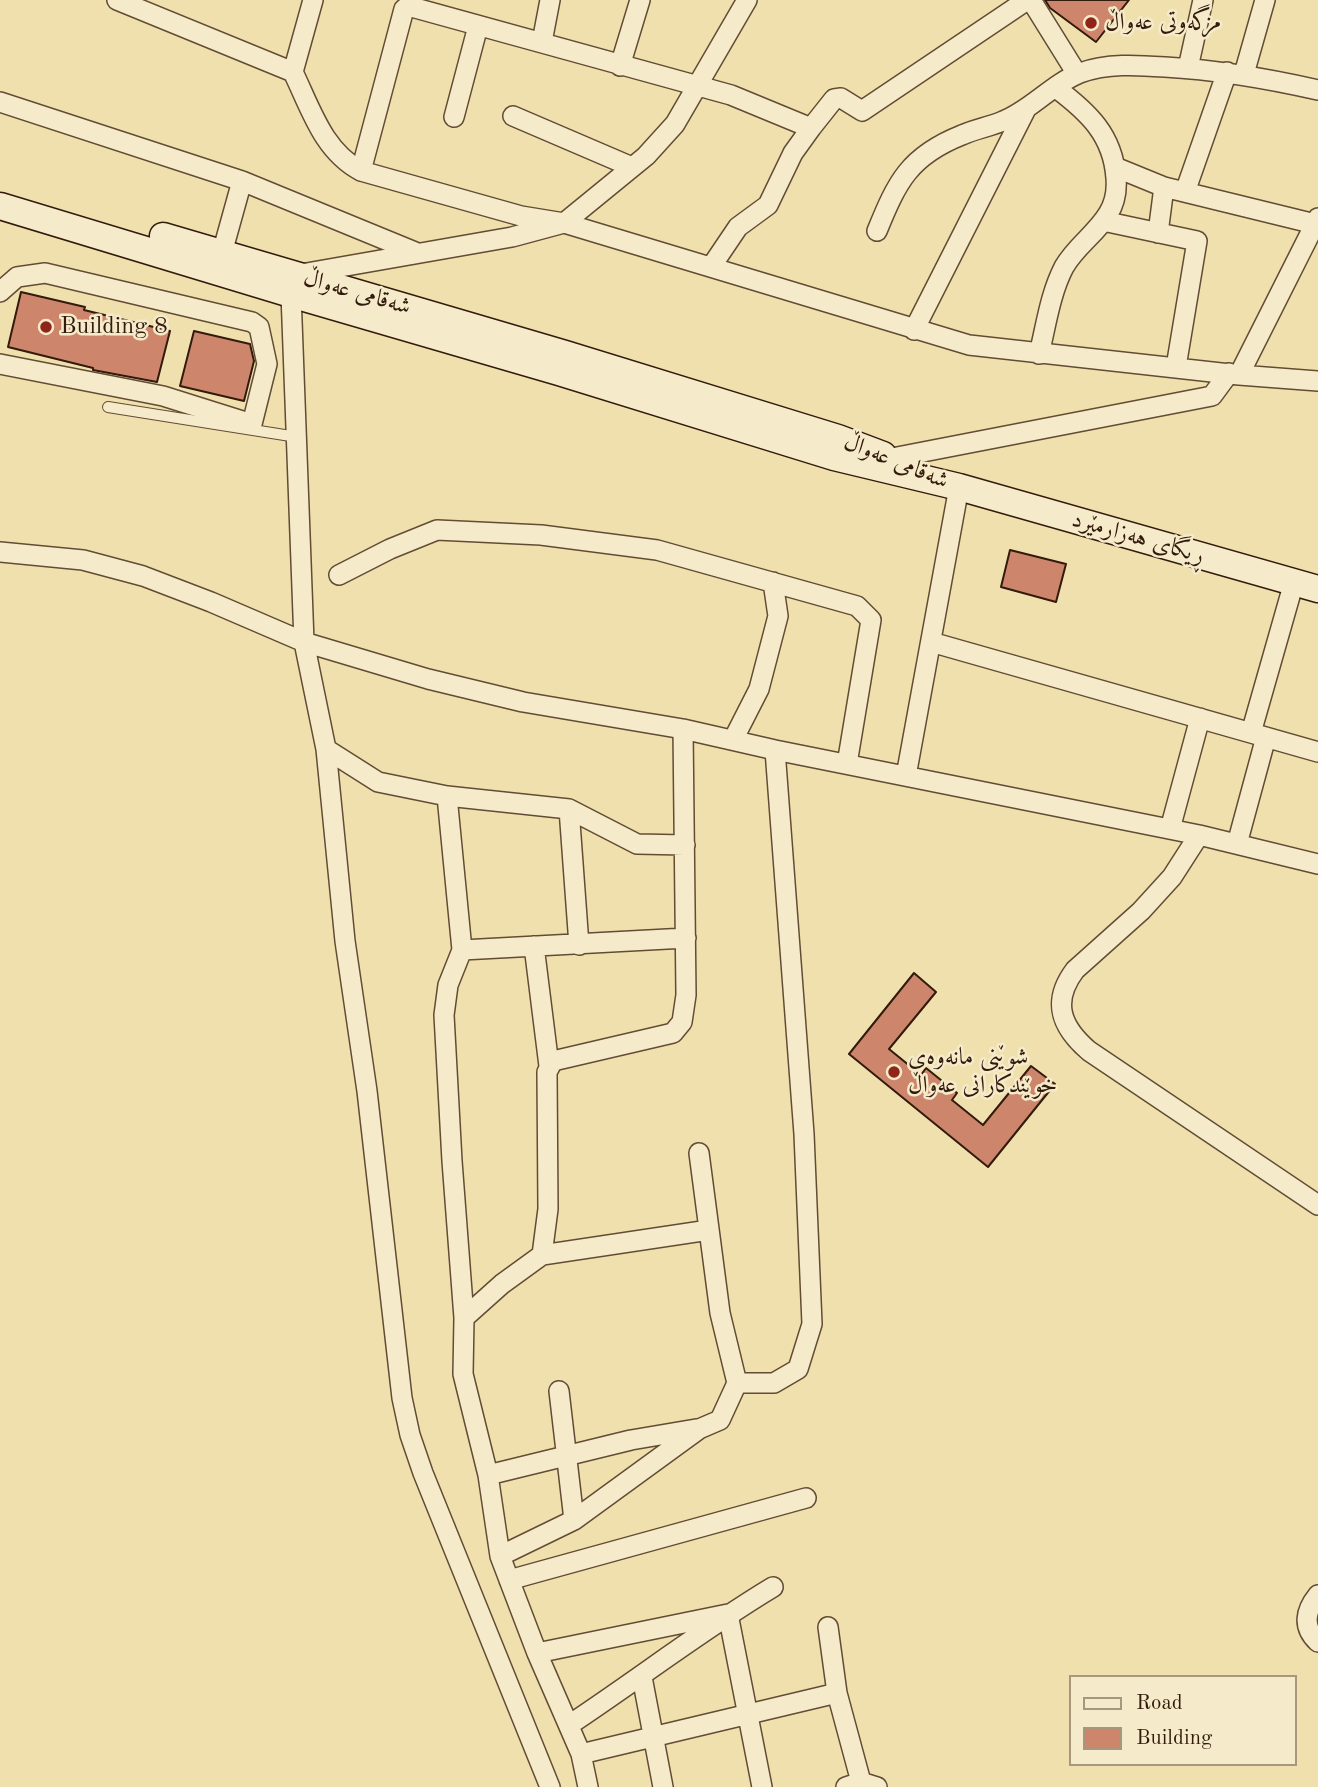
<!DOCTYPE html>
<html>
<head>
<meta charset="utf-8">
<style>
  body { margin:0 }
  #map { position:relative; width:1318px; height:1787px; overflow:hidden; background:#f0e0ae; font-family:"Old Standard TT",serif }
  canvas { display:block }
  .legend { position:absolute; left:1069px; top:1675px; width:228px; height:91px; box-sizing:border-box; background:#f5ebca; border:2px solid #a7977e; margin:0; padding:9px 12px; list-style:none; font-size:21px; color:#321a0c }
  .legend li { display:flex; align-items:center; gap:14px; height:35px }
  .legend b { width:35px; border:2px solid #a7977e }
</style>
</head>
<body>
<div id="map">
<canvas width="1318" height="1787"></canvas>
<ul class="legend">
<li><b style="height:9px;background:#f5ebca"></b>Road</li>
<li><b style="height:19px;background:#cd856b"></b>Building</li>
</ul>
</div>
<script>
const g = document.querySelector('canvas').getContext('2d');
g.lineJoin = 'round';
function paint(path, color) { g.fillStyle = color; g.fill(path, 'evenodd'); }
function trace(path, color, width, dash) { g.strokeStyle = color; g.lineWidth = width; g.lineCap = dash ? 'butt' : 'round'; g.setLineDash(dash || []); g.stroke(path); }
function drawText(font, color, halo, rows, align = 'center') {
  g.font = font + ' "Old Standard TT",Amiri,serif'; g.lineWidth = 5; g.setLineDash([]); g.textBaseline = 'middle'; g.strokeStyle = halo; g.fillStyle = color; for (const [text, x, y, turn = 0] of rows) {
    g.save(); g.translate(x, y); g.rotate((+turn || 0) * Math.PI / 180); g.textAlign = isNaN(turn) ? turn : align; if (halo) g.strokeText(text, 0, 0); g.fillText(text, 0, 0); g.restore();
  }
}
const building = new Path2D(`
  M 1045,0 L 1129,0 L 1096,42 L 1050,8 Z
  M 21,292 L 85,307 L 84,310 L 170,331 L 157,382 L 93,370 L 93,368 L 8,347 Z
  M 194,331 L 250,344 L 254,361 L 244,401 L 180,386 Z
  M 1010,550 L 1066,564 L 1056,602 L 1001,587 Z
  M 914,973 L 936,992 L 889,1049 L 921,1075 L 926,1068 L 957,1093 L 952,1100 L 983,1125 L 1031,1066 L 1055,1084 L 988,1167 L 849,1054 Z`);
paint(building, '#cd856b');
trace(building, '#321a0c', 2);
const lane = new Path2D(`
  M 108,407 L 297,437`);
const street = new Path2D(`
  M 117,0 L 293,72
  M 313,0 L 293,72 C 311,109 323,151 361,171 L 521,216 L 564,223 L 969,345 L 1239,375 L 1318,381
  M 1031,0 L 1077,74
  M 542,42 L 550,0
  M 620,66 L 640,0
  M 1188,68 L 1203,0
  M 1244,74 L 1265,0
  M 0,102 L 242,181 L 415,252
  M 513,116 L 632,167
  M 454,117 L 478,26
  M 1115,167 L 1164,187 L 1315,224
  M 361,171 L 404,9 L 408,6 L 731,95 L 811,128 L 834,99 L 841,98 L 862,111 L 1027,0
  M 1185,192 L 1227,72
  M 1103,221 L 1197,241 L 1176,367
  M 877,231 C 897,182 909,156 962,135 C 975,129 989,127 1003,121 C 1031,110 1052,84 1080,73 C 1107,63 1137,65 1165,67 C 1219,70 1265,78 1318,90
  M 1158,233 L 1164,187
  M 222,253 L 242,181
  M 711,267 L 738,227 L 768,205 L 793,153 L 811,128
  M 0,292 L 17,277 L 45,273 L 252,322 L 259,327 L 267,364 L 252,424 L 163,396 L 0,364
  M 914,330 L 1026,109
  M 1039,354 C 1046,326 1050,294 1064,267 C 1076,246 1096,234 1108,214 C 1115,203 1117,190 1116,178 C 1113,135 1088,112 1056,88
  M 1239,375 L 1318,218
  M 892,458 L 1212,396 L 1229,373
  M 0,552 L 83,560 L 143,576 L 211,602 L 304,642 L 428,679 L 523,702 L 683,729 L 775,750 L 1199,835 L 1318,864
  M 339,575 L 390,549 L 437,530 L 541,535 L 657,550 L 857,606 L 871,620 L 847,764
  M 931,642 L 1318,752
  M 1251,733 L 1294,582
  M 733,740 L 759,689 L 778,616 L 773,582
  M 326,749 L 378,782 L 447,796 L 569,809 L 637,844 L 685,845
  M 906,776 L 959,487
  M 447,796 L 462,950 L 448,985 L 444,1015 L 452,1161 L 464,1318 L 463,1374 L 488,1475 L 500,1556 L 537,1653 L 581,1754 L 588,1787
  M 569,809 L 579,945
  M 1170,829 L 1200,718
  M 1199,835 L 1172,877 L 1141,911 L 1075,970 C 1051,1002 1061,1027 1089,1051 L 1318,1205
  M 1237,844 L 1266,737
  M 534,946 L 549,1066
  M 462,950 L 686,938
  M 542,1255 L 709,1230
  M 464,1318 L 502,1284 L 542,1255 L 548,1209 L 547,1072 L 553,1061 L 673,1033 L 682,1022 L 686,995 L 683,729
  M 737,1383 L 774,1383 L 798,1369 L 812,1324 L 804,1134 L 775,750
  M 559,1391 L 574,1520
  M 488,1475 L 631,1440 L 696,1429
  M 500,1556 L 574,1520 L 699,1429 L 720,1420 L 737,1383 L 720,1313 L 699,1153
  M 509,1580 L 806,1498
  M 1318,1595 C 1305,1611 1302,1627 1318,1642
  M 828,1627 L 837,1693 L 861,1782
  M 537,1653 L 728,1614 L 762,1787
  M 642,1677 L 663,1787
  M 569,1725 C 637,1680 703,1629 773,1587
  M 581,1754 L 837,1693
  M 550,1787 L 423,1473 L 410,1435 L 402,1398 L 367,1091 L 345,941 L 326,749 L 304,642 L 291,294 L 295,275 L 512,237 L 564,223 L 646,156 L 675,124 L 747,0
  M 846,1787 L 861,1782 L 877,1787`);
const secondary = new Path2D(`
  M 0,206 L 291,294 L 559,372 L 834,457 L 959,487 L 1318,589
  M 163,236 L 565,354 L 838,438 L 883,455`);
trace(lane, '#624c34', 12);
trace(street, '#624c34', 22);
trace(secondary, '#321a0c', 29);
trace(lane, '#f5ebca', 10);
trace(street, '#f5ebca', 19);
trace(secondary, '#f5ebca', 26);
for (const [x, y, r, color] of [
  [1091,23,7,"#8f2418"],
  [46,327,7,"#8f2418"],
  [894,1072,7,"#8f2418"]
]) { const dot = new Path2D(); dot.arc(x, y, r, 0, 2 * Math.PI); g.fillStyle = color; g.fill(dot); trace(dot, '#f5ebca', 2.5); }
drawText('24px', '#321a0c', '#f5ebca', [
  ["مزگەوتی عەواڵ",1105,23],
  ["Building 8",60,327],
  ["شوێنی مانەوەی",908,1058],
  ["خوێندکارانی عەواڵ",908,1086]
], 'left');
drawText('24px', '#321a0c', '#f5ebca', [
  ["شەقامی عەواڵ",357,293,16],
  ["شەقامی عەواڵ",896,462,22],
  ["ڕیگای هەزارمێرد",1138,538,16]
]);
</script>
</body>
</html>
